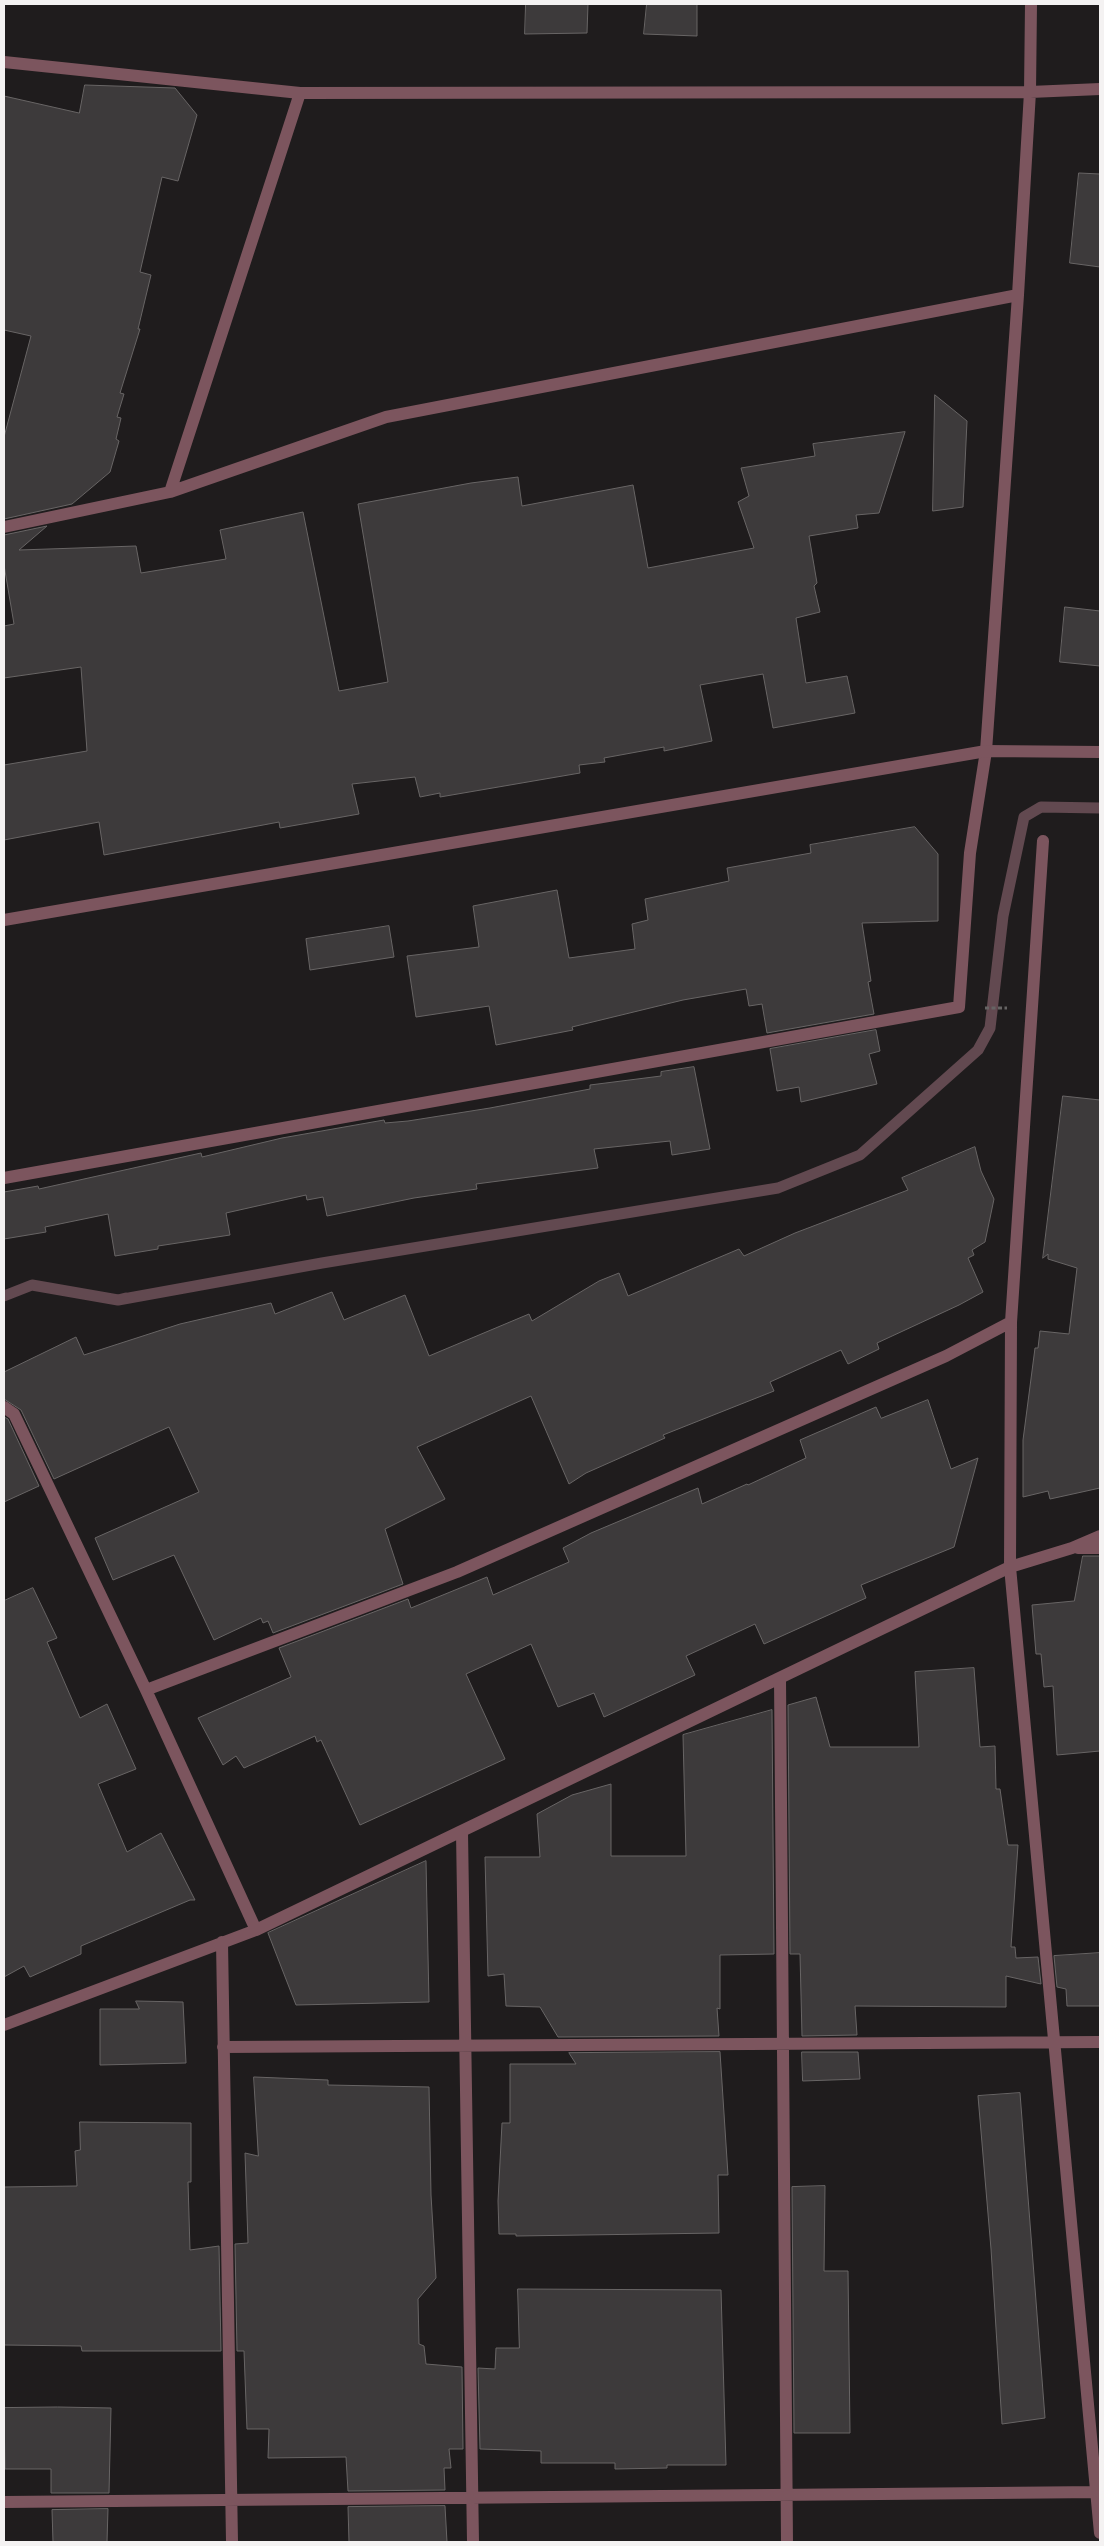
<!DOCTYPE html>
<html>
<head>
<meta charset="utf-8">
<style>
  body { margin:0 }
  #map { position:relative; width:1104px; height:2546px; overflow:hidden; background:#1f1c1d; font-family:"Roboto Condensed",sans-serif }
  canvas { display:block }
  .frame { position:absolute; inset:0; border:5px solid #f4f2f2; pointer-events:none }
</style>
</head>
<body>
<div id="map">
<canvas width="1104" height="2546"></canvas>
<div class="frame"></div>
</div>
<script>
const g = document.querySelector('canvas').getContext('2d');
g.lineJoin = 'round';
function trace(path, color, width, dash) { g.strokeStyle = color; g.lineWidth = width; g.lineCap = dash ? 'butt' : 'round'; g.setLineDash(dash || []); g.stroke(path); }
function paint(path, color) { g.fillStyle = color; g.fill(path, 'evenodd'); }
trace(new Path2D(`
  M 4,1296 L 32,1285 L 118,1300 L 126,1298
  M 118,1300 L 322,1263 L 778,1188 L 860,1155 L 978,1050 L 990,1028 L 1003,916 L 1024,817 L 1041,807 L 1100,808`), '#624950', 11);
const building = new Path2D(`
  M 526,4 L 588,4 L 587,33 L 525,34 Z
  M 647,4 L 697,4 L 697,36 L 644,34 Z
  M 85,85 L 175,88 L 197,115 L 178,181 L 162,177 L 140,272 L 151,275 L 138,329 L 140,329 L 120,393 L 124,394 L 117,417 L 121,418 L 116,439 L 119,441 L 110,472 L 72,504 L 4,519 L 4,437 L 31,336 L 4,330 L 4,96 L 79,113 Z
  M 1079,173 L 1100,174 L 1100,267 L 1070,263 Z
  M 935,395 L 967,421 L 963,507 L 933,511 Z
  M 905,432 L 879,513 L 856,515 L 858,528 L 809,536 L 817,583 L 814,586 L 820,612 L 796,618 L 806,683 L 847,676 L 855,713 L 773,728 L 763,674 L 700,685 L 712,741 L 664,751 L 664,747 L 604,758 L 605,762 L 579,765 L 580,773 L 440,797 L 440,793 L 420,797 L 415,777 L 352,784 L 359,814 L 280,828 L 279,822 L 104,855 L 99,822 L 4,840 L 4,765 L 87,751 L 81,667 L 4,678 L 4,626 L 14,624 L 4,565 L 4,535 L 47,526 L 19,550 L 136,546 L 141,573 L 226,559 L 220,530 L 303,512 L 339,691 L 388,682 L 358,504 L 471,483 L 518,477 L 522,506 L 633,485 L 648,568 L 754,548 L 738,502 L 749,496 L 741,468 L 815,456 L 813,444 Z
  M 1065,607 L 1100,611 L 1100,666 L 1060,662 Z
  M 915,827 L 938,854 L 938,921 L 862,923 L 871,981 L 868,982 L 874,1014 L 767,1033 L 762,1004 L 749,1006 L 746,989 L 683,1000 L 572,1027 L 573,1030 L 496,1045 L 489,1006 L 416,1017 L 407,956 L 479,947 L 473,906 L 557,890 L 569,958 L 635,949 L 632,924 L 648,920 L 645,899 L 729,881 L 727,868 L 811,853 L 810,845 Z
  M 389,926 L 394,957 L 310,970 L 306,939 Z
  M 876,1030 L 880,1051 L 869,1054 L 877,1084 L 801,1102 L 799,1087 L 777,1091 L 770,1049 Z
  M 694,1067 L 710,1149 L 672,1155 L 670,1141 L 594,1149 L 598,1168 L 476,1184 L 477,1189 L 414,1198 L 327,1216 L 323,1197 L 307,1200 L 306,1195 L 226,1213 L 230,1235 L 158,1246 L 158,1249 L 115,1256 L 108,1214 L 45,1227 L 46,1232 L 4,1239 L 4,1192 L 38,1186 L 39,1189 L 201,1153 L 202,1157 L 282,1138 L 384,1120 L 385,1123 L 408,1121 L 490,1108 L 590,1089 L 590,1085 L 661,1076 L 661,1072 Z
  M 1063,1096 L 1100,1100 L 1100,1488 L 1050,1499 L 1048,1491 L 1023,1497 L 1023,1440 L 1035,1348 L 1038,1348 L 1040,1331 L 1069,1334 L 1077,1268 L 1048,1259 L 1048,1254 L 1043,1258 Z
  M 975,1147 L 981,1171 L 994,1199 L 985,1242 L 972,1250 L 974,1255 L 968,1258 L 983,1292 L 959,1305 L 877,1343 L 879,1349 L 848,1364 L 841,1350 L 770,1382 L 774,1391 L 663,1435 L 665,1438 L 586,1473 L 569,1484 L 531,1396 L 417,1447 L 445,1499 L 385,1529 L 403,1584 L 273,1633 L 268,1621 L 263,1623 L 261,1618 L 214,1640 L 174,1555 L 113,1580 L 95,1538 L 199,1492 L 169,1427 L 54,1479 L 21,1410 L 4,1399 L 4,1372 L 76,1337 L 84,1355 L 180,1324 L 271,1303 L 275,1314 L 332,1292 L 344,1320 L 405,1295 L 429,1356 L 529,1314 L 532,1321 L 599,1281 L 619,1273 L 628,1296 L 739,1249 L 744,1256 L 795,1233 L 908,1190 L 902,1178 Z
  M 928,1400 L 951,1469 L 978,1458 L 954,1547 L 861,1585 L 866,1598 L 764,1644 L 755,1624 L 686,1656 L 695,1675 L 604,1717 L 594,1693 L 558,1707 L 531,1644 L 466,1674 L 505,1759 L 360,1825 L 321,1740 L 317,1742 L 315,1736 L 244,1768 L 236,1756 L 223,1765 L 198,1718 L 291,1677 L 279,1648 L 408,1599 L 411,1608 L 487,1577 L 493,1595 L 569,1562 L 563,1548 L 591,1533 L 698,1488 L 702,1504 L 747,1484 L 748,1485 L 806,1458 L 800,1440 L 876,1407 L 881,1418 Z
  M 4,1417 L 8,1419 L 39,1486 L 4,1502 Z
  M 1083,1556 L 1100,1556 L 1100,1751 L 1057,1755 L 1053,1686 L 1044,1687 L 1041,1654 L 1036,1654 L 1032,1605 L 1074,1601 Z
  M 33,1588 L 57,1638 L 47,1642 L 80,1718 L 107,1704 L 136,1769 L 98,1784 L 127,1852 L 161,1833 L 195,1900 L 190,1900 L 81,1946 L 81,1954 L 30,1977 L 24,1966 L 4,1977 L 4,1601 Z
  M 974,1668 L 980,1747 L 995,1746 L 996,1789 L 1000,1789 L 1008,1845 L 1018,1845 L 1011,1947 L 1015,1947 L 1016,1958 L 1038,1957 L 1041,1984 L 1006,1976 L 1006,2007 L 855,2006 L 857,2035 L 802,2036 L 800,1954 L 790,1954 L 788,1705 L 816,1697 L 830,1747 L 919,1747 L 915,1672 Z
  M 772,1710 L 774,1954 L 720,1955 L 720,2009 L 717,2008 L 719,2036 L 558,2037 L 540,2007 L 506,2006 L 504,1974 L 488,1976 L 485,1857 L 540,1857 L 537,1814 L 572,1795 L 611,1784 L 611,1856 L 686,1856 L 683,1735 Z
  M 426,1861 L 429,2002 L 296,2005 L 268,1933 Z
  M 1100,1953 L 1100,2006 L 1067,2006 L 1066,1989 L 1057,1987 L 1054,1956 Z
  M 136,2001 L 183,2002 L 186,2063 L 100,2065 L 100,2009 L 139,2009 Z
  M 720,2052 L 728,2175 L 718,2175 L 719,2233 L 516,2236 L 516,2234 L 499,2234 L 498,2201 L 502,2123 L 510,2123 L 510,2064 L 576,2064 L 569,2053 Z
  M 802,2052 L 858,2052 L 860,2079 L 803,2081 Z
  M 254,2077 L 328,2080 L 328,2085 L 429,2087 L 431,2195 L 436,2278 L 418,2299 L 419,2344 L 424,2346 L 426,2364 L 462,2367 L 463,2449 L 449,2449 L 451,2468 L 444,2468 L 445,2490 L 348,2491 L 346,2457 L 268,2458 L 269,2429 L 247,2429 L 244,2351 L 237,2351 L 235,2244 L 248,2243 L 245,2153 L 258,2156 Z
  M 1020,2093 L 1045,2418 L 1002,2424 L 991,2249 L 978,2096 Z
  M 80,2122 L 191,2123 L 191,2182 L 188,2182 L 190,2250 L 219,2246 L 221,2351 L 82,2351 L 81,2346 L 4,2345 L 4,2187 L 77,2186 L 75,2151 L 80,2150 Z
  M 825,2186 L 824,2271 L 848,2271 L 850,2433 L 794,2433 L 792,2187 Z
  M 518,2289 L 721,2290 L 726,2465 L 667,2465 L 667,2468 L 615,2469 L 615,2463 L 541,2463 L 541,2451 L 480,2449 L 478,2368 L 495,2369 L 496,2348 L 519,2348 Z
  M 58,2407 L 111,2408 L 109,2493 L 51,2493 L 51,2469 L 5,2469 L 4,2408 Z
  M 445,2506 L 447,2542 L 349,2542 L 348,2507 Z
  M 108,2509 L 107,2542 L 53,2542 L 52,2510 Z`);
paint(building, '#3d3a3b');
trace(building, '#686565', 1);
trace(new Path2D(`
  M 985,1008 L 1007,1008`), '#666464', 3, [4, 2.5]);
trace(new Path2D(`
  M 4,62 L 300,93 L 1030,92 L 1100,89
  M 170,492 L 300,93
  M 4,527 L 170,492 L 386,417 L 1018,295
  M 1043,841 L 1011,1322 L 1010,1567 L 1100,2533
  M 4,1178 L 959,1007 L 970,853 L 986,751 L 1018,295 L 1030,92 L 1031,4
  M 4,1407 L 14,1414 L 146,1690 L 256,1930
  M 1078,1548 L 1100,1548
  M 780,1679 L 787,2542
  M 146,1690 L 457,1572 L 946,1356 L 1011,1322
  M 462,1832 L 473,2542
  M 222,1942 L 232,2542
  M 4,2025 L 256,1930 L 1010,1567 L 1072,1548 L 1100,1536
  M 223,2047 L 1100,2042
  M 4,2502 L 1100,2492`), '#7c555e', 12);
trace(new Path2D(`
  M 4,920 L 986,751 L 1100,752`), '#7c555e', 12);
</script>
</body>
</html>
